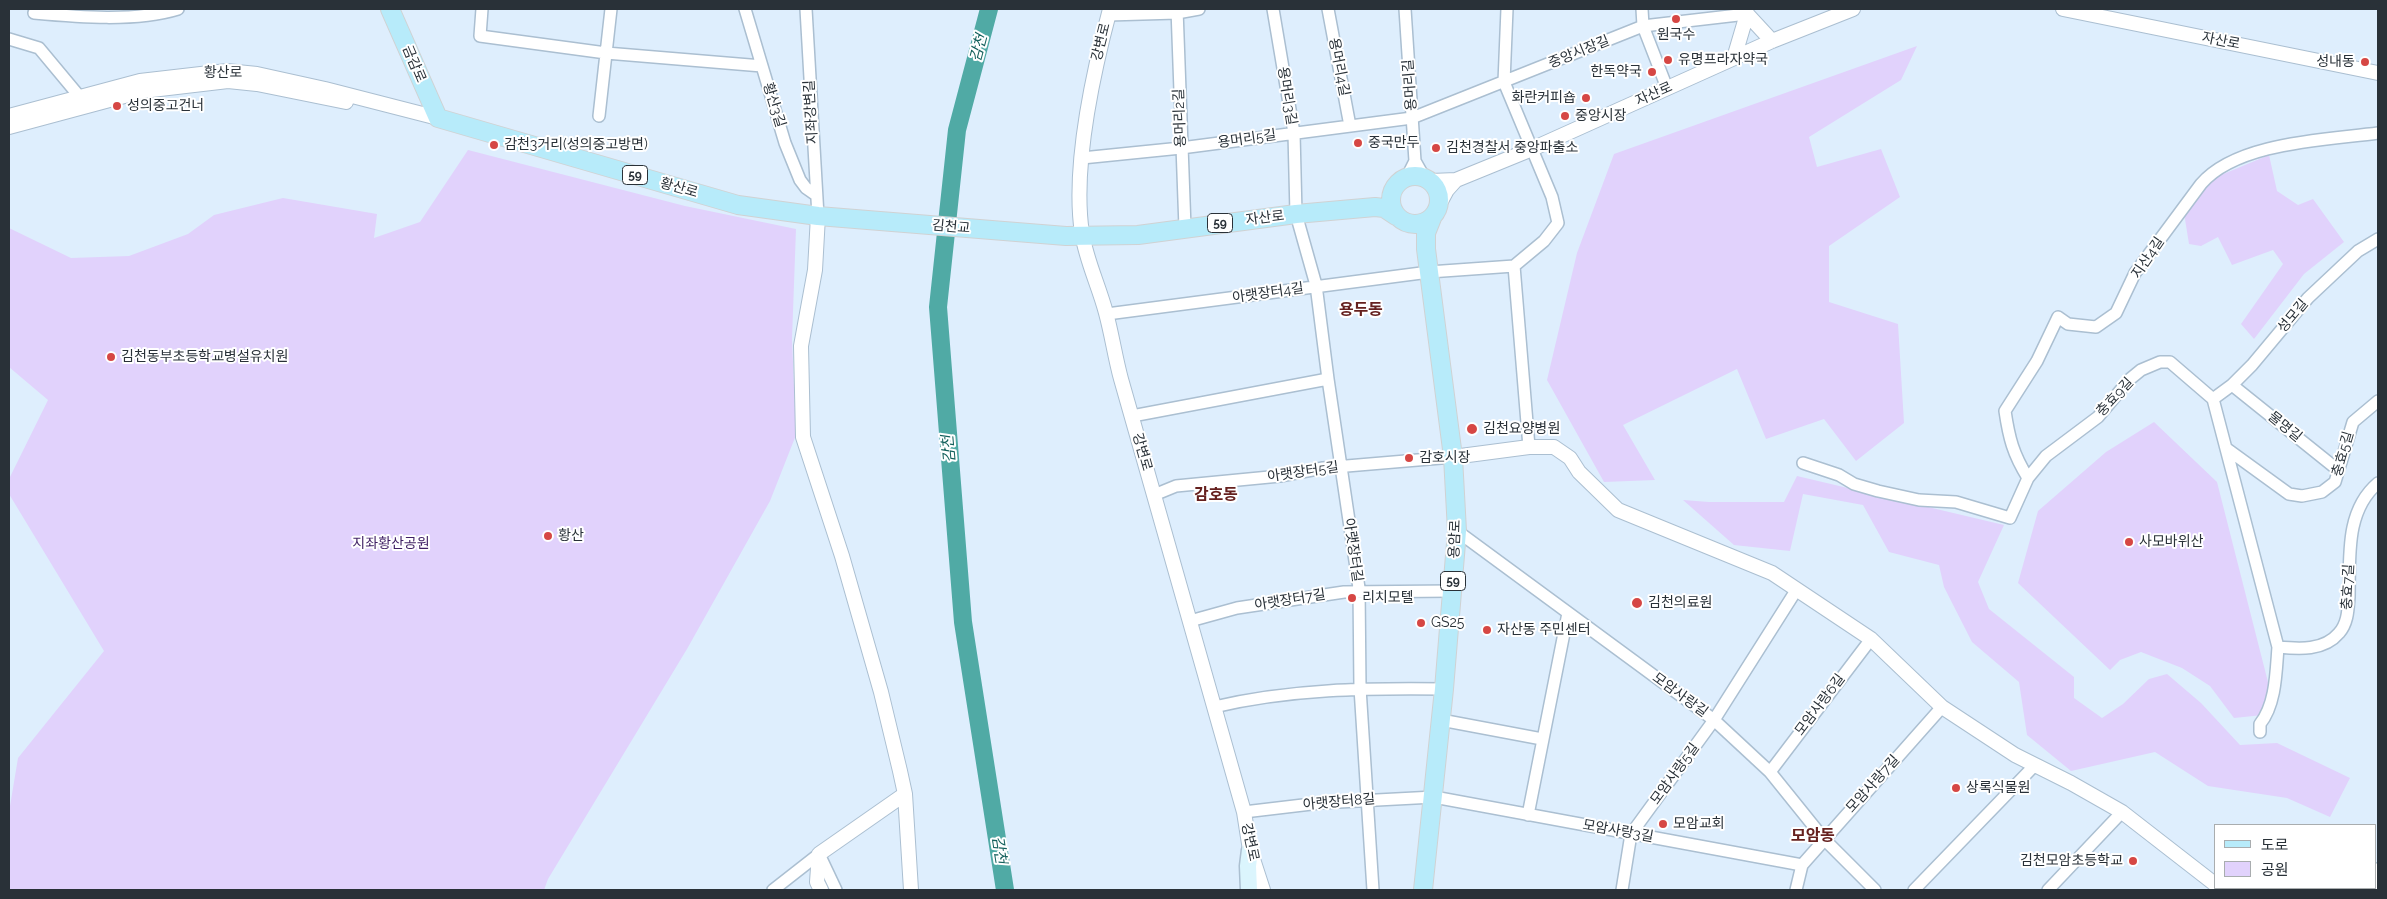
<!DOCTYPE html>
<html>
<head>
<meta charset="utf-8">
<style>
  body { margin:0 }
  #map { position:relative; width:2387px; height:899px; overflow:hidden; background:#deeefd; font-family:Raleway,"Noto Sans KR",sans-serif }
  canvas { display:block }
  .frame { position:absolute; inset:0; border:10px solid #293138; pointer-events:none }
  .legend { position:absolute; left:2214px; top:824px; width:162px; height:65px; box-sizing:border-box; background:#fff; border:1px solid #a9adaf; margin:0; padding:6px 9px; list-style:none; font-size:15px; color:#293138 }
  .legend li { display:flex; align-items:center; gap:10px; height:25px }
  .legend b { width:25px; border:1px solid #a9adaf }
</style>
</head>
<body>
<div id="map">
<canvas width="2387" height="899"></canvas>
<div class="frame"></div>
<ul class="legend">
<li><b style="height:6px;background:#b7ebfa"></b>도로</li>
<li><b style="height:14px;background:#e1d2fc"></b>공원</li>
</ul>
</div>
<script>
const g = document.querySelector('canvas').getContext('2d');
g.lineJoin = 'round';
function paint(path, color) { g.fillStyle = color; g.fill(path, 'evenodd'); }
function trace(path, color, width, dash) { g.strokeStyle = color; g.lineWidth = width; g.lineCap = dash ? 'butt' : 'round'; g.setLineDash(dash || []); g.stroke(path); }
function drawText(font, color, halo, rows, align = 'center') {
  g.font = font + ' Raleway,"Noto Sans KR",sans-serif'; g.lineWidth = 4; g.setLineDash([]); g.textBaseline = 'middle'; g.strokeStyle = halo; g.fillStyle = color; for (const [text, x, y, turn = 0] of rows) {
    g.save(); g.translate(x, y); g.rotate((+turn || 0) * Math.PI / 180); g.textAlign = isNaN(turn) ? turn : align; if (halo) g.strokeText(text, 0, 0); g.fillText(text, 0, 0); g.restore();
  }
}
paint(new Path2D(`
  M 1917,46 L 1901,80 L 1809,137 L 1817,167 L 1881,149 L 1900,197 L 1829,246 L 1829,302 L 1898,324 L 1904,423 L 1856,461 L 1824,419 L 1766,439 L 1737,369 L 1623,425 L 1655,480 L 1604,482 L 1547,380 L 1577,253 L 1614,154 Z
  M 468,150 L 685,206 L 796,229 L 792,339 L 796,435 L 770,501 L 687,649 L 548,879 L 544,890 L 9,890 L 9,812 L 18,758 L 104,651 L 9,494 L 9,479 L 48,400 L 9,367 L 9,228 L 71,258 L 129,256 L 188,234 L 214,215 L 283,198 L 377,214 L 374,238 L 420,222 Z
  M 2269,155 L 2277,191 L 2298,205 L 2313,199 L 2344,242 L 2304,274 L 2254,339 L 2241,324 L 2283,264 L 2273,250 L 2232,265 L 2218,237 L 2201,246 L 2189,244 L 2184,213 L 2209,180 Z
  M 2154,422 L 2217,482 L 2270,690 L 2263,715 L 2234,718 L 2210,686 L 2182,668 L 2141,652 L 2120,660 L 2110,670 L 2018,583 L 2038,511 L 2106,452 Z
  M 1797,476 L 2004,525 L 1978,582 L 1989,609 L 2074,677 L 2074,698 L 2102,718 L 2123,704 L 2149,679 L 2167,674 L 2201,703 L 2240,745 L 2277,743 L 2350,778 L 2330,817 L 2287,798 L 2208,786 L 2155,752 L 2071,771 L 2027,735 L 2019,682 L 1972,642 L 1944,587 L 1939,565 L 1889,552 L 1863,505 L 1803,494 L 1790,551 L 1734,545 L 1683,500 L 1709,502 L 1784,502 Z`), '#e1d2fc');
trace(new Path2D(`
  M 989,9 L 957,130 L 938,307 L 963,622 L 1005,890`), '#50aaa5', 18);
const minor = new Path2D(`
  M 482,9 L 480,36 L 606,53 L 762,66
  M 745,9 L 785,143 L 800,180 L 806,188 L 816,195
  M 806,9 L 818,216
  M 1177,9 L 1185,228
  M 1273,9 L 1294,133 L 1296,214 L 1316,285 L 1328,379 L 1359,588 L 1360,688 L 1373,890
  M 1328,9 L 1350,126
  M 1405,9 L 1415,161 L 1424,177
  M 1642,9 L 1643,26 L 1667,88
  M 34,13 C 78,17 136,22 178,9
  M 1108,15 L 1177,13 L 1199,9
  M 9,39 L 39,48 L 79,96
  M 599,116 L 611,9
  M 1082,158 L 1181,148 L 1412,118 L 1643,26 L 1747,14
  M 1407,177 L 1415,161
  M 1514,266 L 1529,447
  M 1107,314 L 1429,272 L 1514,266 L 1544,241 L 1558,223 L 1552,197 L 1504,82 L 1507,9
  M 2232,385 L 2338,470
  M 2213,399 L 2232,385 L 2252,365 L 2308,298 L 2358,251 L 2378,239
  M 1132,416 L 1328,379
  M 2227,449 L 2289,494 L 2302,496 L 2322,492 L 2335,482 L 2353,422 L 2378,401
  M 1803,463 L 1839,475 L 1854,484 L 1878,491 L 1919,500 L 1956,502 L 2010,518 L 2028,478 L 2046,456 L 2098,417 L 2130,379 L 2141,370 L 2160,362 L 2170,362 L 2213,399 L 2278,647 C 2276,672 2276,704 2260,724 L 2260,732
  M 2028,478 C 2013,454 2009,438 2005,411 L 2037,361 L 2058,317 L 2068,324 L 2096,327 L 2116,313 L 2135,273 L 2201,184 C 2237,142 2326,140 2378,133
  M 1154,495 L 1176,486 L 1280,476 L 1323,468 L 1453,457
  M 1457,531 L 1714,720 L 1770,772 L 1824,839 L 1875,890
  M 1190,621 L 1237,608 L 1344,592 L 1452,591
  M 2278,647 C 2299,649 2324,651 2339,633 C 2348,623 2348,609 2349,597 C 2350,557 2345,511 2378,483
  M 1214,707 C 1290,689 1366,688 1444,689
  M 1441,720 L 1542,739
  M 1770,772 L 1871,639
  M 1244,812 L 1320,803 L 1434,797 L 1802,865
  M 1528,815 L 1568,613
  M 2376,869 L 2378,878
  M 773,890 L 819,854 L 836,890
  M 1622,890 L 1631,834 L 1714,720 L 1797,589
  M 1796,890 L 1802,865 L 1942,707
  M 1914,890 L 2035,765
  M 2048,890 L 2122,812
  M 2377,890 L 2378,887`);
const tertiary = new Path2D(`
  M 1110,9 C 1093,73 1072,167 1082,233 C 1086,260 1099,286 1106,313 C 1112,335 1115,357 1121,379 L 1244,812 L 1250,850 L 1263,890
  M 2063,9 L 2378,73
  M 1747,14 L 1772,41
  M 1734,58 L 1747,14 L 1746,9
  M 9,116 L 140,81 L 227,71 L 257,74 L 325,89 L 438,118
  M 9,127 L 143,91 L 228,81 L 257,84 L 346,102
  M 1431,181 L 1456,180 L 1532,149 L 1772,41 L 1853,9
  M 1440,203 L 1447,190 L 1456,180
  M 818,216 L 815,270 L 801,346 L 803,437 L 842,556 L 881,692 L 900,771 L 905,794 L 911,890
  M 1453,457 L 1529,447 L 1554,447 L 1570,458 L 1579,472 L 1618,510 L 1772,573 L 1871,639 L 1942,707 L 2015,755 L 2071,783 L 2122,812 L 2216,885
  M 821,890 L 817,882 L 819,854 L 905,794`);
const secondary = new Path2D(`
  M 1249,890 L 1248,866 L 1250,850`);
const primary = new Path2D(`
  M 390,9 L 438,118 L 738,205 L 818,216 L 1066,236 L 1138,235 L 1296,214 L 1375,207 L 1384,208 L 1396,216
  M1391 200a24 24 0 1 1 48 0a24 24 0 1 1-48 0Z
  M 1423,890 L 1444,689 L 1457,531 L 1453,457 L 1426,249 L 1426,233 L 1432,218`);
trace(minor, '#abbfd1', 14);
trace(tertiary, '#abbfd1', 16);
trace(secondary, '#abbfd1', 19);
trace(primary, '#d0d2d3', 20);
trace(minor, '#fff', 11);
trace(tertiary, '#fff', 14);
trace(secondary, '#dbf5fd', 16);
trace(primary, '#b7ebfa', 18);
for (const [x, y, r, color] of [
  [1676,19,5,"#d64744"],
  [1668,60,5,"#d64744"],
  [2365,62,5,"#d64744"],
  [1652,72,5,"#d64744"],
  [1586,98,5,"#d64744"],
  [117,106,5,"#d64744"],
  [1565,116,5,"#d64744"],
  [1358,143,5,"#d64744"],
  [494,145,5,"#d64744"],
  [1436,148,5,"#d64744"],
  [111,357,5,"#d64744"],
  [1472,429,6,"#d64744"],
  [1409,458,5,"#d64744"],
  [548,536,5,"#d64744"],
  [2129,542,5,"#d64744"],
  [1352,598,5,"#d64744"],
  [1637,603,6,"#d64744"],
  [1421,623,5,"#d64744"],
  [1487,630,5,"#d64744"],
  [1956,788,5,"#d64744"],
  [1663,824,5,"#d64744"],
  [2133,861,5,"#d64744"]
]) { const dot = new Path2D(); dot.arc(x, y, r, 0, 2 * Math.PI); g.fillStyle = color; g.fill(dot); trace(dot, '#fff', 2); }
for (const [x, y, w] of [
  [635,175,25],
  [1220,223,25],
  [1453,581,25]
]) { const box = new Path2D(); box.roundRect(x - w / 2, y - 9.5, w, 19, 4); g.fillStyle = '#fff'; g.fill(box); trace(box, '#293138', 1); }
drawText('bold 12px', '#293138', null, [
  ["59",635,175],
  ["59",1220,223],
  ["59",1453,581]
]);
drawText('14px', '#293138', '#fff', [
  ["원국수",1676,35,"center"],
  ["유명프라자약국",1678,60],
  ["성내동",2355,62,"right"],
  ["한독약국",1642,72,"right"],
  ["화란커피숍",1576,98,"right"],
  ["성의중고건너",127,106],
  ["중앙시장",1575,116],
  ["중국만두",1368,143],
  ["감천3거리(성의중고방면)",504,145],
  ["김천경찰서 중앙파출소",1446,148],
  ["김천동부초등학교병설유치원",121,357],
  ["김천요양병원",1483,429],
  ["감호시장",1419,458],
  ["황산",558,536],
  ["사모바위산",2139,542],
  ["리치모텔",1362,598],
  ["김천의료원",1648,603],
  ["GS25",1431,623],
  ["자산동 주민센터",1497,630],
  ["상록식물원",1966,788],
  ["모암교회",1673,824],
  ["김천모암초등학교",2123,861,"right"]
], 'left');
drawText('14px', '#293138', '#fff', [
  ["자산로",2221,41,11],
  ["강변로",1101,42,-76],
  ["중앙시장길",1579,52,-22],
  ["금감로",414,64,67],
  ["용머리4길",1339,67,79],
  ["황산로",223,73],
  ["용머리길",1410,85,-94],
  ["자산로",1654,94,-24],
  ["용머리3길",1287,96,81],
  ["황산3길",774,105,73],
  ["지좌강변길",811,112,-93],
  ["용머리2길",1180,118,-92],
  ["용머리5길",1247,139,-8],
  ["황산로",679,188,16],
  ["자산로",1265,218,-7],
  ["김천교",951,227,5],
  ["지산4길",2148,258,-56],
  ["아랫장터4길",1268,293,-8],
  ["성모길",2293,316,-50],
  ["충효9길",2115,397,-47],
  ["물명길",2285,427,39],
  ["강변로",1142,452,74],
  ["충효5길",2343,454,-74],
  ["아랫장터5길",1303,472,-8],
  ["용암로",1455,539,-88],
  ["아랫장터길",1353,550,82],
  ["충효7길",2348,587,-87],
  ["아랫장터7길",1290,600,-9],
  ["모암사랑길",1680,695,36],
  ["모암사랑6길",1820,705,-53],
  ["모암사랑5길",1675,774,-54],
  ["모암사랑7길",1873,784,-48],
  ["아랫장터8길",1339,802,-5],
  ["모암사랑3길",1618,831,10],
  ["강변로",1250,842,78]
]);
drawText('14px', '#3f1f64', '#fff', [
  ["지좌황산공원",391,544]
]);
drawText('italic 15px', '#13605c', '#fff', [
  ["감천",979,48,-75],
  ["감천",949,449,-95],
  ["감천",999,850,81]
]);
drawText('bold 16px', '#65201e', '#fff', [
  ["용두동",1361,310],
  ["감호동",1216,495],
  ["모암동",1813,836]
]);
</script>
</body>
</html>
